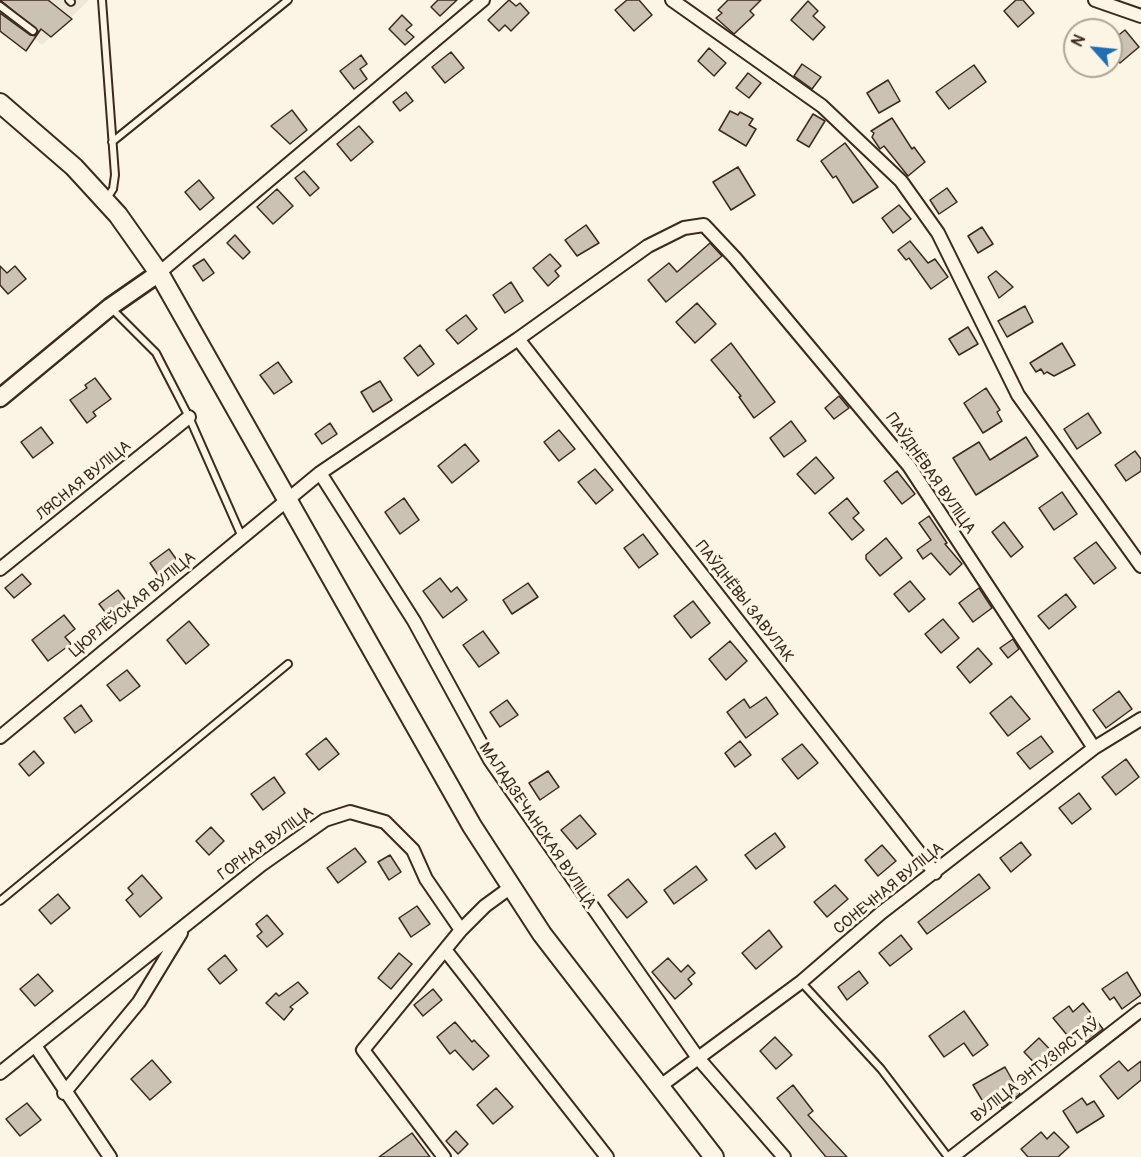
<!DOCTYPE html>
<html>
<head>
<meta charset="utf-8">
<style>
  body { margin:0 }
  #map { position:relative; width:1141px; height:1157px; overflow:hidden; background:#fcf5e5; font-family:Pangolin,sans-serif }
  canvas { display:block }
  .north { position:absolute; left:1063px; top:18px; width:60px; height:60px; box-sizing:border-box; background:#fcf5e5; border:2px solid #afa495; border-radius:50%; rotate:297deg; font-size:16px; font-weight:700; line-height:24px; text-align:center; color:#3b2a1e }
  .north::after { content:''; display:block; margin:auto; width:21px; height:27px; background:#1f6fb2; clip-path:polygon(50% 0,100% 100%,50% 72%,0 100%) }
</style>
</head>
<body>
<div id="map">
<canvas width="1141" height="1157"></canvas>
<div class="north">N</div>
</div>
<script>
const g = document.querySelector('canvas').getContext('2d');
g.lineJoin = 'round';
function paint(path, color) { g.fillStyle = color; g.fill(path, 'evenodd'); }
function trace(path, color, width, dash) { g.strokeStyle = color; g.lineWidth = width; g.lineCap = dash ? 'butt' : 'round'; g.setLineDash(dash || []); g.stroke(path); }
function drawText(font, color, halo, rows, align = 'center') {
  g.font = font + ' Pangolin,sans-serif'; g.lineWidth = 6; g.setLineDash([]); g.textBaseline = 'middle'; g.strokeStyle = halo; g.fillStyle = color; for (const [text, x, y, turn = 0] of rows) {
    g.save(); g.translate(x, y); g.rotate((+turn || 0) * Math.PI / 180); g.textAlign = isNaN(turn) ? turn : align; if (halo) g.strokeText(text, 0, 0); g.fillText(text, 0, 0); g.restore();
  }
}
paint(new Path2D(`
  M 0,0 L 89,0 L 42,45 L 34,39 L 26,51 L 0,31 Z`), '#eee6d6');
const building = new Path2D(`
  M 48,0 L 72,19 L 51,37 L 41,29 L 26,51 L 0,31 L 0,13 L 30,35 L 36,36 L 38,31 L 0,0 Z
  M 438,0 L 457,0 L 440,16 L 431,7 Z
  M 509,0 L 516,6 L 520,3 L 529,13 L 511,31 L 505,25 L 499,31 L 488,20 Z
  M 627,0 L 639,0 L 652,15 L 634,31 L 615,10 Z
  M 728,0 L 761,0 L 750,11 L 754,15 L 734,34 L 716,18 L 722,13 L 718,10 Z
  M 1016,0 L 1023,0 L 1034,13 L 1018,27 L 1004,11 Z
  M 808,1 L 818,11 L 813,16 L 825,27 L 813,40 L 791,20 Z
  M 402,15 L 412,25 L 406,30 L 414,37 L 405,45 L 389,29 Z
  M 1125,30 L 1139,47 L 1120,63 L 1111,52 L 1111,41 Z
  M 709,48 L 726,63 L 714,76 L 698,61 Z
  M 451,52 L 464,68 L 445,83 L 432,67 Z
  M 361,55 L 367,64 L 360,69 L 367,79 L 354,89 L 340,71 Z
  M 802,64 L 821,77 L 812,89 L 794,76 Z
  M 974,65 L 986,82 L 949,109 L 936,92 Z
  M 748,73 L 761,83 L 749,98 L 736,88 Z
  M 888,80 L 900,101 L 879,113 L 867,93 Z
  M 406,92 L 413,101 L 400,111 L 393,102 Z
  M 292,110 L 307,130 L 290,144 L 271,126 Z
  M 730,111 L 738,115 L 740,112 L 753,119 L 749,125 L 756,129 L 746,146 L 719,130 Z
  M 813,114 L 825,121 L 809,147 L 797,140 Z
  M 892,118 L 912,149 L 914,147 L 925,162 L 908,176 L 884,146 L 880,149 L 872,137 L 874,133 L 871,131 Z
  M 359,126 L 373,142 L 351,161 L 337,144 Z
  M 845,143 L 878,187 L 853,203 L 836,176 L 833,178 L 821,161 Z
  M 738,167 L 755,195 L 731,210 L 713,182 Z
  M 304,171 L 319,188 L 310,196 L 295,178 Z
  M 199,180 L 214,198 L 200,210 L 185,192 Z
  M 947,188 L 957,202 L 939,214 L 930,200 Z
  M 277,189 L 293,206 L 273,224 L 257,207 Z
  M 899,205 L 911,219 L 893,233 L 882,218 Z
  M 586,225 L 599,243 L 577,256 L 565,240 Z
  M 982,227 L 993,244 L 978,253 L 968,236 Z
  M 235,235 L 250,252 L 243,259 L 227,243 Z
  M 910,241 L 928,263 L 935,259 L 948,277 L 931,289 L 909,258 L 906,260 L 898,250 Z
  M 710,243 L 722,256 L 666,302 L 648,280 L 669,263 L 677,272 Z
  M 550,254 L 561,266 L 555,271 L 559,276 L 548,286 L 533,268 Z
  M 204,259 L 214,273 L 203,281 L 193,266 Z
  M 0,266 L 7,273 L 15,266 L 26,279 L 8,294 L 0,285 Z
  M 996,271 L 1013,287 L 999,298 L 988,277 Z
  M 511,282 L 523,301 L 505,313 L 493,295 Z
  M 697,303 L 716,324 L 695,343 L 676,322 Z
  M 1025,306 L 1033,322 L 1007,337 L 998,321 Z
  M 466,315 L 477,329 L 458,344 L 446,330 Z
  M 968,327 L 978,344 L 959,355 L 949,339 Z
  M 731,343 L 775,402 L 754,418 L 739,397 L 741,396 L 711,360 Z
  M 1062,343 L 1075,365 L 1054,376 L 1047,372 L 1044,374 L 1041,369 L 1036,372 L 1030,363 Z
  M 420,345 L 434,364 L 418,376 L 404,358 Z
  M 278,362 L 292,382 L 274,394 L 260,375 Z
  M 95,378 L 111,399 L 93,412 L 96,416 L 87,423 L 70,400 L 87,388 L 85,385 Z
  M 380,381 L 392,400 L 373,412 L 361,392 Z
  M 986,388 L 1000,410 L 997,412 L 1002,421 L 983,433 L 964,403 Z
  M 839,396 L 849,408 L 834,419 L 825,408 Z
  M 1088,413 L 1101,433 L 1077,449 L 1064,429 Z
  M 791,421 L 806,441 L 784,457 L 770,438 Z
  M 330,423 L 337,434 L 322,444 L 315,434 Z
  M 41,427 L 53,443 L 33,458 L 21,442 Z
  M 559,430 L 575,449 L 559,461 L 544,442 Z
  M 1026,437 L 1038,456 L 976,495 L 953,458 L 979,442 L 990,460 Z
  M 465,444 L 479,461 L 452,483 L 438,466 Z
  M 1135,451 L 1141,459 L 1141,471 L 1126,481 L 1115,465 Z
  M 816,457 L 834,478 L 815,494 L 797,474 Z
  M 595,469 L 613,490 L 596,504 L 578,482 Z
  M 897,471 L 915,494 L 902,504 L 884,481 Z
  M 1062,492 L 1077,514 L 1054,530 L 1039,508 Z
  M 404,498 L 419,520 L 400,534 L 385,512 Z
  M 847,498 L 859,513 L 853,518 L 864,530 L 852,540 L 829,513 Z
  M 929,516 L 947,543 L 945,544 L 962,564 L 950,575 L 931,553 L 923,559 L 917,550 L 931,540 L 919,523 Z
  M 1004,522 L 1023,547 L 1011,557 L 992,532 Z
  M 643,534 L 658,554 L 639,568 L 624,548 Z
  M 886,538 L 902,558 L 880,576 L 866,559 L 866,555 Z
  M 1096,542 L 1116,568 L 1094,584 L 1074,558 Z
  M 169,549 L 179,563 L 160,578 L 150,563 Z
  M 22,574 L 31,584 L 14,598 L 5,588 Z
  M 440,578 L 451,592 L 457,587 L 467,600 L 443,618 L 423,591 Z
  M 910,581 L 925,599 L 909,612 L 894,594 Z
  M 528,583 L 538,597 L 512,614 L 503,600 Z
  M 979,588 L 992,608 L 973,622 L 959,603 Z
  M 118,590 L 128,603 L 109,617 L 99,604 Z
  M 1066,594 L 1076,607 L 1049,629 L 1038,616 Z
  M 693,601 L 710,623 L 691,638 L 674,616 Z
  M 64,615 L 75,629 L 65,637 L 71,644 L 48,661 L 32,640 Z
  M 943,619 L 959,638 L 941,653 L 925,634 Z
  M 189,621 L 209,645 L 186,664 L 167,640 Z
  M 483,631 L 499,653 L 479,667 L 463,645 Z
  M 1013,639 L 1019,649 L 1008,658 L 1000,648 Z
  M 730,641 L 747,661 L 726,680 L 709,659 Z
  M 978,648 L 992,664 L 970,683 L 957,667 Z
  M 127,670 L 140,686 L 120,701 L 107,685 Z
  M 1119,691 L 1132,709 L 1106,728 L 1093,710 Z
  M 1011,696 L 1030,719 L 1008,736 L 990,713 Z
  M 766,697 L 778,714 L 746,738 L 727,712 L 744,699 L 750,708 Z
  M 507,700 L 518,715 L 500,727 L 490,712 Z
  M 81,705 L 92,721 L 75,733 L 64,718 Z
  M 1041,736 L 1053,752 L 1030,769 L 1017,753 Z
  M 326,738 L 339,754 L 319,770 L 306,754 Z
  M 740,741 L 751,755 L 735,767 L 725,753 Z
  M 802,744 L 818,763 L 798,779 L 782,759 Z
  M 34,751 L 44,763 L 29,776 L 19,764 Z
  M 1126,759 L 1139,777 L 1116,795 L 1102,777 Z
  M 548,771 L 559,787 L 540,800 L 529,783 Z
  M 274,777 L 285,793 L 263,810 L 251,794 Z
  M 1079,793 L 1091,809 L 1072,824 L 1059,808 Z
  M 580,815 L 596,834 L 577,849 L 561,830 Z
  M 211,827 L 224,841 L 209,855 L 196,841 Z
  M 775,833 L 785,847 L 756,869 L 745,855 Z
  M 1021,842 L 1031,855 L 1011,872 L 1000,858 Z
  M 882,845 L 896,861 L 878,876 L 865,860 Z
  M 355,848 L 366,862 L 338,883 L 327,868 Z
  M 390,855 L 401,872 L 389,880 L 378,862 Z
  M 696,866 L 707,880 L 674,904 L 664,890 Z
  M 979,874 L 990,888 L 927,934 L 918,922 Z
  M 142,875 L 162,898 L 140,917 L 126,900 L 133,894 L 128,888 Z
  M 628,879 L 647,902 L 627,918 L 608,895 Z
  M 835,885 L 848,899 L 827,917 L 814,902 Z
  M 58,894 L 70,908 L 51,924 L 39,910 Z
  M 417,906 L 430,924 L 411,937 L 399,918 Z
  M 267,915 L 283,934 L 267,947 L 257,936 L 262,932 L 256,924 Z
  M 769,930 L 782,947 L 756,969 L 742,953 Z
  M 901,935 L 912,949 L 890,966 L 879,953 Z
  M 399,953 L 412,964 L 391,989 L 378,978 Z
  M 225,955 L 237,970 L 220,984 L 208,969 Z
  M 668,958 L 681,972 L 688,965 L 695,973 L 688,979 L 692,984 L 675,999 L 652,972 Z
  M 859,971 L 868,983 L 847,1000 L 838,987 Z
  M 1127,972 L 1141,995 L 1122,1009 L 1114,997 L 1110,1000 L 1102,989 Z
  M 38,974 L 53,991 L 35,1006 L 20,989 Z
  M 298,982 L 308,993 L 290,1007 L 293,1009 L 284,1020 L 266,1003 L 276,993 L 279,996 Z
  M 433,989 L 442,1000 L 423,1016 L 414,1005 Z
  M 1083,1003 L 1103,1029 L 1086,1042 L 1080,1034 L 1072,1041 L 1053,1018 L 1069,1006 L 1073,1012 Z
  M 964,1011 L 988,1045 L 973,1056 L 964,1043 L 944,1057 L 929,1036 Z
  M 455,1022 L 472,1042 L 474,1040 L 489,1056 L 473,1070 L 455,1050 L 450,1054 L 437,1037 Z
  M 775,1037 L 792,1055 L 776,1069 L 760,1051 Z
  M 1039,1038 L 1058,1058 L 1043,1072 L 1024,1052 Z
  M 152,1060 L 171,1082 L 150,1100 L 131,1079 Z
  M 1119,1061 L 1128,1071 L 1141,1061 L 1141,1080 L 1118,1099 L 1100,1076 Z
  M 1005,1067 L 1020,1094 L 1002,1108 L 997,1099 L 985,1105 L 973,1085 Z
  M 793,1085 L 813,1111 L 808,1115 L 847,1157 L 826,1157 L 777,1098 Z
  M 496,1088 L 513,1107 L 493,1124 L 477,1105 Z
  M 1082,1098 L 1087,1105 L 1094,1101 L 1104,1116 L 1077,1133 L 1063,1111 Z
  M 27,1103 L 41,1120 L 20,1136 L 6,1119 Z
  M 456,1131 L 468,1144 L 458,1154 L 446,1141 Z
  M 1041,1132 L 1047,1139 L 1054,1132 L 1069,1147 L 1058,1157 L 1028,1157 L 1021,1149 Z
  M 412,1133 L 430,1157 L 379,1157 Z`);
paint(building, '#ccc2b3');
trace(building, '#3b2a1e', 1.5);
const lane = new Path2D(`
  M 69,0 L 71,2
  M 102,0 L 115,175 L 113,189 L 107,198
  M 0,6 L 33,31
  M 112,142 L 288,0
  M 111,308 L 156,353 L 189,417 L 242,537
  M 0,901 L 288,664
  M 801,982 L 881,1069 L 948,1157`);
const street = new Path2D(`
  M 672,0 L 822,106 L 901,181 L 938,233 L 1018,395 L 1141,566
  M 1095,0 L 1141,16
  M 159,273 L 483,0
  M 518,339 L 935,873
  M 320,473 L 414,621 L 490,760 L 698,1058 L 784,1157
  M 0,569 L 189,417
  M 0,737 L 320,473 L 518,339 L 648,246 L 684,228 L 704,225 L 735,258 L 909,466 L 1094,748
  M 446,951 L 607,1157
  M 36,1047 L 110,1157
  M 0,1073 L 261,865 L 325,820 L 350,812 L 385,822 L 413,850 L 426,879 L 461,930
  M 659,1087 L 801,982 L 881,913 L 1094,748 L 1141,719
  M 64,1093 L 139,1002 L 181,933
  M 444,1157 L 363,1050 L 461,930 L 485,906 L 511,887
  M 952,1157 L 1141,1010`);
const secondary = new Path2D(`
  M 0,398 L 110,307 L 159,273`);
const primary = new Path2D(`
  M 0,103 L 74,167 L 118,215 L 159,273 L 472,826 L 542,934 L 714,1157`);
trace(lane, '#3b2a1e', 10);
trace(street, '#3b2a1e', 16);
trace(secondary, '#3b2a1e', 21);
trace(primary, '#3b2a1e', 22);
trace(lane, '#fcf5e5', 6);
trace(street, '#fcf5e5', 12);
trace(secondary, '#fcf5e5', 16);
trace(primary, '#fcf5e5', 18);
drawText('16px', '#3b2a1e', '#fcf5e5', [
  ["ПАЎДНЁВАЯ ВУЛІЦА",930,474,55],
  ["ЛЯСНАЯ ВУЛІЦА",84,481,-39],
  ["ПАЎДНЁВЫ ЗАВУЛАК",744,602,52],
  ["ЦЮРЛЁЎСКАЯ ВУЛІЦА",133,605,-39],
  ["МАЛАДЗЕЧАНСКАЯ ВУЛІЦА",537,826,56],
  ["ГОРНАЯ ВУЛІЦА",266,844,-36],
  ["СОНЕЧНАЯ ВУЛІЦА",889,889,-39],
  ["ВУЛІЦА ЭНТУЗІЯСТАЎ",1036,1071,-38]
]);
</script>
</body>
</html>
